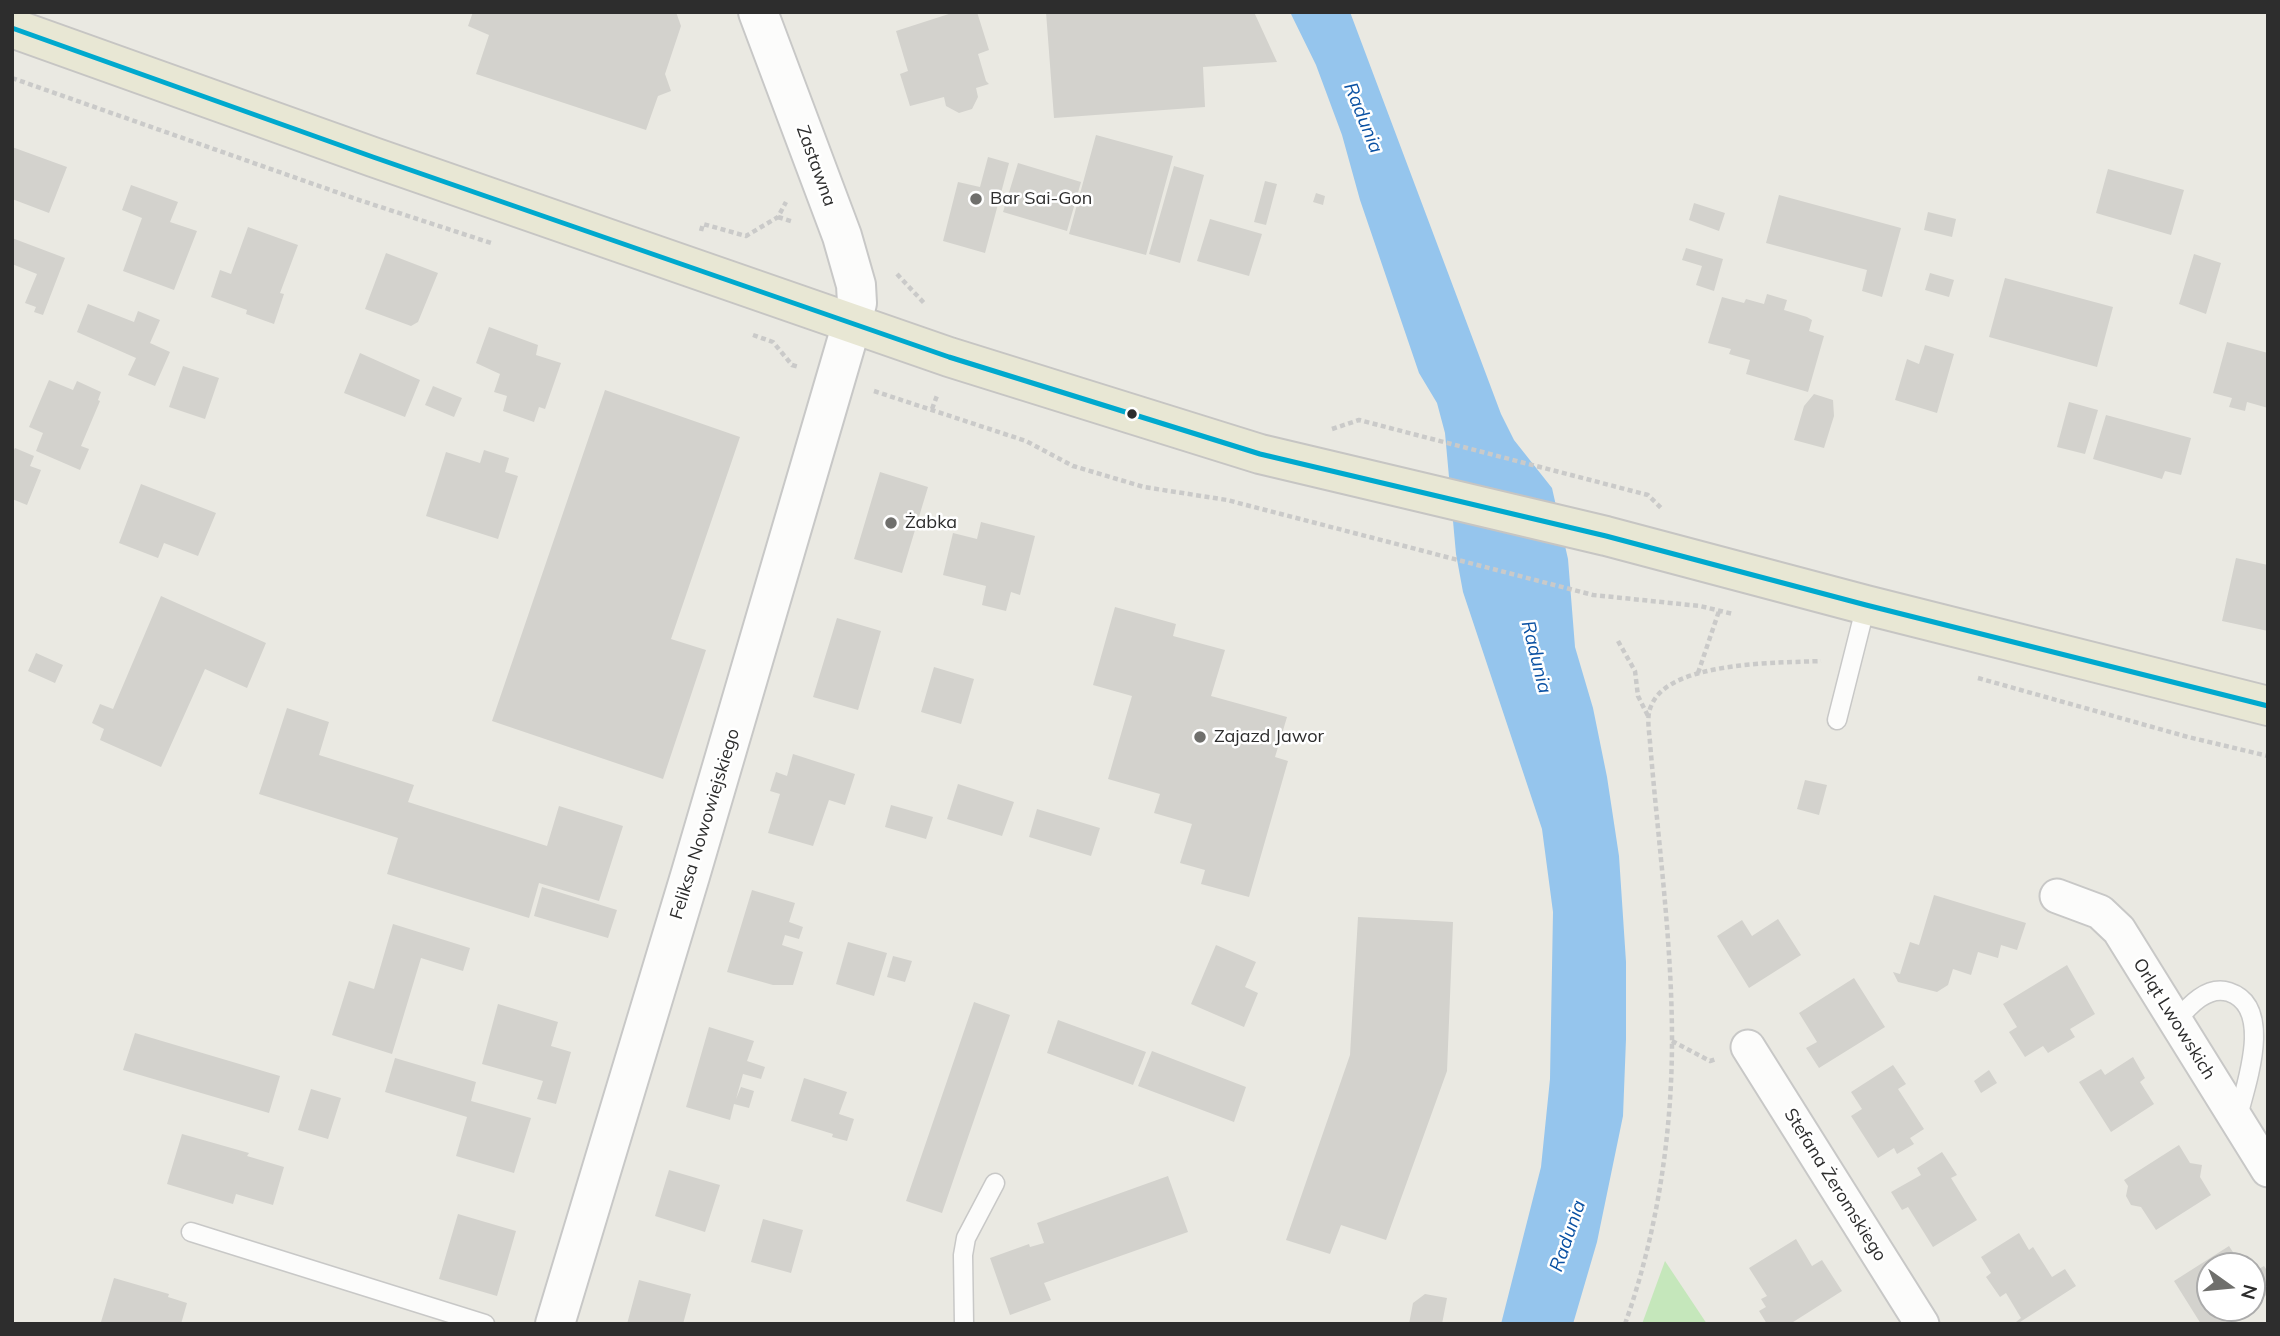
<!DOCTYPE html>
<html>
<head>
<meta charset="utf-8">
<style>
  body { margin:0 }
  #map { position:relative; width:2280px; height:1336px; overflow:hidden; background:#eae9e2; font-family:Mulish,sans-serif }
  canvas { display:block }
  .frame { position:absolute; inset:0; border:14px solid #2d2d2d; pointer-events:none }
  .north { position:absolute; left:2196px; top:1252px; width:70px; height:70px; box-sizing:border-box; background:#fff; border:2px solid #ababab; border-radius:50%; rotate:105deg; font-size:19px; font-weight:700; line-height:28px; text-align:center; color:#2d2d2d }
  .north::after { content:''; display:block; margin:auto; width:24px; height:32px; background:#6f6f6c; clip-path:polygon(50% 0,100% 100%,50% 72%,0 100%) }
</style>
</head>
<body>
<div id="map">
<canvas width="2280" height="1336"></canvas>
<div class="frame"></div>
<div class="north">N</div>
</div>
<script>
const g = document.querySelector('canvas').getContext('2d');
g.lineJoin = 'round';
function paint(path, color) { g.fillStyle = color; g.fill(path, 'evenodd'); }
function trace(path, color, width, dash) { g.strokeStyle = color; g.lineWidth = width; g.lineCap = dash ? 'butt' : 'round'; g.setLineDash(dash || []); g.stroke(path); }
function drawText(font, color, halo, rows, align = 'center') {
  g.font = font + ' Mulish,sans-serif'; g.lineWidth = 5; g.setLineDash([]); g.textBaseline = 'middle'; g.strokeStyle = halo; g.fillStyle = color; for (const [text, x, y, turn = 0] of rows) {
    g.save(); g.translate(x, y); g.rotate((+turn || 0) * Math.PI / 180); g.textAlign = isNaN(turn) ? turn : align; if (halo) g.strokeText(text, 0, 0); g.fillText(text, 0, 0); g.restore();
  }
}
paint(new Path2D(`
  M 1665,1261 L 1707,1324 L 1642,1324 Z`), '#c5e7bb');
paint(new Path2D(`
  M 1290,12 L 1350,12 L 1501,414 L 1514,440 L 1552,488 L 1568,559 L 1575,647 L 1593,708 L 1607,777 L 1619,856 L 1626,962 L 1626,1039 L 1623,1116 L 1597,1242 L 1573,1324 L 1501,1324 L 1541,1167 L 1550,1079 L 1553,912 L 1542,829 L 1463,592 L 1456,554 L 1445,433 L 1437,403 L 1419,373 L 1360,200 L 1342,135 L 1316,65 Z`), '#95c5ed');
paint(new Path2D(`
  M 473,12 L 676,12 L 681,26 L 665,74 L 671,91 L 658,96 L 646,130 L 476,74 L 489,35 L 468,26 Z
  M 955,12 L 977,12 L 989,50 L 978,54 L 986,81 L 989,84 L 976,88 L 978,97 L 972,109 L 959,113 L 946,106 L 944,97 L 910,106 L 900,74 L 908,71 L 896,31 Z
  M 1046,12 L 1254,12 L 1277,62 L 1203,67 L 1205,107 L 1054,118 Z
  M 1096,135 L 1173,156 L 1146,255 L 1069,234 Z
  M 12,147 L 67,167 L 49,213 L 12,199 Z
  M 988,157 L 1009,163 L 985,253 L 943,241 L 958,182 L 980,187 Z
  M 1018,163 L 1081,182 L 1067,231 L 1003,212 Z
  M 1174,166 L 1204,175 L 1180,263 L 1149,254 Z
  M 2108,169 L 2184,190 L 2171,235 L 2096,213 Z
  M 1265,181 L 1277,184 L 1266,225 L 1254,222 Z
  M 131,185 L 178,202 L 170,222 L 197,231 L 174,290 L 123,271 L 142,218 L 122,210 Z
  M 1316,193 L 1325,196 L 1323,205 L 1313,202 Z
  M 1779,195 L 1901,228 L 1882,297 L 1862,291 L 1867,270 L 1766,243 Z
  M 1694,203 L 1725,213 L 1719,231 L 1689,220 Z
  M 1928,212 L 1956,219 L 1952,237 L 1924,230 Z
  M 1210,219 L 1262,234 L 1249,276 L 1197,261 Z
  M 248,227 L 298,245 L 280,293 L 284,294 L 274,324 L 246,314 L 247,310 L 211,297 L 220,270 L 231,274 Z
  M 12,238 L 65,258 L 43,315 L 34,312 L 36,307 L 25,303 L 37,274 L 12,264 Z
  M 1686,248 L 1723,259 L 1714,291 L 1696,285 L 1702,266 L 1682,260 Z
  M 386,253 L 438,273 L 418,322 L 411,326 L 365,309 Z
  M 2194,254 L 2221,263 L 2206,314 L 2179,304 Z
  M 1930,273 L 1954,280 L 1949,297 L 1925,290 Z
  M 2005,278 L 2113,307 L 2097,367 L 1989,337 Z
  M 1767,294 L 1787,300 L 1784,310 L 1807,317 L 1812,320 L 1809,331 L 1824,336 L 1808,392 L 1746,374 L 1750,360 L 1729,354 L 1731,349 L 1708,343 L 1722,297 L 1744,303 L 1746,299 L 1764,304 Z
  M 88,304 L 134,322 L 138,311 L 160,320 L 150,343 L 170,352 L 155,386 L 128,375 L 136,358 L 77,332 Z
  M 489,327 L 538,345 L 536,355 L 561,363 L 545,409 L 539,407 L 534,422 L 503,411 L 507,396 L 494,392 L 500,374 L 476,363 Z
  M 2227,342 L 2268,353 L 2268,408 L 2247,402 L 2245,411 L 2229,407 L 2232,398 L 2213,393 Z
  M 1925,345 L 1954,354 L 1937,413 L 1895,400 L 1907,359 L 1919,364 Z
  M 360,353 L 420,380 L 405,417 L 344,393 Z
  M 183,366 L 219,378 L 205,419 L 169,407 Z
  M 49,380 L 73,390 L 77,381 L 101,392 L 98,400 L 100,401 L 81,446 L 89,449 L 80,470 L 36,451 L 43,433 L 29,427 Z
  M 433,386 L 462,398 L 454,417 L 425,405 Z
  M 605,390 L 740,437 L 671,639 L 706,650 L 663,779 L 492,721 Z
  M 1814,394 L 1833,400 L 1834,416 L 1824,448 L 1794,440 L 1804,406 Z
  M 2069,402 L 2098,410 L 2085,454 L 2057,447 Z
  M 2106,415 L 2191,438 L 2181,475 L 2165,471 L 2162,479 L 2093,459 Z
  M 15,448 L 34,456 L 30,466 L 41,470 L 27,505 L 12,499 L 12,454 Z
  M 484,450 L 509,458 L 505,472 L 518,476 L 498,539 L 426,516 L 446,452 L 480,463 Z
  M 880,472 L 928,487 L 902,573 L 854,559 Z
  M 141,484 L 216,513 L 198,556 L 164,543 L 158,558 L 119,543 Z
  M 981,522 L 1035,536 L 1020,595 L 1011,592 L 1006,611 L 982,605 L 986,586 L 943,575 L 953,533 L 977,539 Z
  M 2236,558 L 2268,565 L 2268,631 L 2222,621 Z
  M 161,596 L 266,643 L 247,688 L 205,669 L 161,767 L 100,740 L 104,729 L 92,723 L 100,704 L 113,709 Z
  M 1115,607 L 1176,624 L 1173,636 L 1225,650 L 1211,696 L 1287,717 L 1275,757 L 1288,761 L 1249,897 L 1201,884 L 1205,870 L 1180,863 L 1192,824 L 1154,813 L 1160,794 L 1108,779 L 1132,696 L 1093,685 Z
  M 837,618 L 881,631 L 858,710 L 813,697 Z
  M 36,653 L 63,665 L 55,683 L 28,671 Z
  M 934,667 L 974,679 L 961,724 L 921,712 Z
  M 287,708 L 329,722 L 319,755 L 414,785 L 408,802 L 547,846 L 559,806 L 623,826 L 599,901 L 539,883 L 529,918 L 387,874 L 398,838 L 259,794 Z
  M 793,754 L 855,774 L 845,805 L 829,800 L 813,846 L 768,833 L 780,794 L 770,791 L 776,772 L 787,776 Z
  M 1805,780 L 1827,785 L 1819,815 L 1797,809 Z
  M 958,784 L 1014,802 L 1002,836 L 947,819 Z
  M 891,805 L 933,817 L 926,839 L 885,827 Z
  M 1037,809 L 1100,828 L 1091,856 L 1029,837 Z
  M 542,887 L 617,910 L 608,938 L 534,916 Z
  M 752,890 L 795,903 L 789,922 L 803,927 L 799,939 L 785,935 L 782,945 L 803,952 L 793,985 L 773,985 L 727,972 Z
  M 1934,895 L 2026,923 L 2017,950 L 2001,945 L 1998,958 L 1978,952 L 1971,975 L 1953,969 L 1948,985 L 1937,992 L 1898,982 L 1893,972 L 1900,974 L 1910,942 L 1919,945 Z
  M 1358,917 L 1453,922 L 1447,1071 L 1386,1240 L 1341,1225 L 1330,1254 L 1286,1240 L 1350,1055 Z
  M 1778,919 L 1801,955 L 1749,988 L 1717,936 L 1742,920 L 1752,936 Z
  M 393,924 L 470,948 L 463,971 L 421,958 L 392,1054 L 332,1035 L 349,981 L 374,989 Z
  M 848,942 L 887,953 L 874,996 L 836,984 Z
  M 1216,945 L 1256,962 L 1245,987 L 1258,993 L 1244,1027 L 1191,1004 Z
  M 893,956 L 912,961 L 905,982 L 887,977 Z
  M 2067,965 L 2095,1014 L 2070,1029 L 2075,1037 L 2048,1053 L 2043,1046 L 2025,1057 L 2009,1032 L 2017,1027 L 2003,1004 Z
  M 1854,978 L 1885,1027 L 1819,1068 L 1806,1048 L 1817,1042 L 1799,1013 Z
  M 974,1002 L 1010,1015 L 942,1213 L 906,1201 Z
  M 498,1004 L 558,1022 L 551,1046 L 571,1052 L 556,1104 L 537,1099 L 543,1081 L 482,1064 Z
  M 1058,1020 L 1146,1052 L 1133,1085 L 1047,1053 Z
  M 709,1027 L 754,1041 L 747,1061 L 765,1067 L 761,1079 L 743,1074 L 736,1099 L 741,1087 L 754,1091 L 749,1108 L 734,1104 L 730,1120 L 686,1107 Z
  M 135,1033 L 280,1076 L 269,1113 L 123,1070 Z
  M 1152,1051 L 1246,1087 L 1234,1122 L 1138,1086 Z
  M 2133,1057 L 2145,1078 L 2140,1082 L 2154,1104 L 2111,1132 L 2079,1082 L 2101,1069 L 2105,1075 Z
  M 395,1058 L 476,1082 L 471,1101 L 531,1118 L 514,1173 L 456,1156 L 467,1117 L 385,1092 Z
  M 1893,1065 L 1906,1084 L 1898,1089 L 1924,1129 L 1910,1138 L 1914,1144 L 1897,1154 L 1894,1148 L 1878,1158 L 1851,1116 L 1862,1109 L 1851,1092 Z
  M 1989,1070 L 1997,1083 L 1981,1093 L 1974,1081 Z
  M 804,1078 L 847,1092 L 839,1114 L 854,1119 L 847,1141 L 832,1137 L 833,1134 L 791,1121 Z
  M 311,1089 L 341,1098 L 328,1139 L 298,1130 Z
  M 182,1134 L 249,1153 L 247,1156 L 284,1167 L 273,1205 L 236,1194 L 233,1204 L 167,1184 Z
  M 2179,1145 L 2190,1163 L 2202,1165 L 2200,1177 L 2211,1195 L 2156,1230 L 2141,1207 L 2131,1205 L 2126,1196 L 2128,1186 L 2124,1180 Z
  M 1942,1152 L 1957,1175 L 1951,1178 L 1977,1220 L 1933,1247 L 1908,1207 L 1902,1210 L 1891,1192 L 1921,1175 L 1917,1168 Z
  M 669,1170 L 720,1185 L 705,1232 L 655,1216 Z
  M 1168,1176 L 1188,1232 L 1044,1283 L 1051,1300 L 1010,1315 L 990,1258 L 1029,1244 L 1030,1247 L 1044,1243 L 1037,1223 Z
  M 458,1214 L 516,1231 L 497,1296 L 439,1279 Z
  M 763,1219 L 803,1230 L 791,1273 L 751,1262 Z
  M 2019,1233 L 2029,1250 L 2033,1247 L 2052,1277 L 2065,1269 L 2076,1286 L 2017,1324 L 2016,1322 L 2021,1318 L 2006,1293 L 2000,1297 L 1986,1277 L 1991,1273 L 1981,1257 Z
  M 1796,1239 L 1812,1266 L 1822,1260 L 1842,1291 L 1790,1324 L 1767,1324 L 1759,1311 L 1766,1307 L 1761,1299 L 1767,1296 L 1749,1268 Z
  M 2229,1246 L 2242,1266 L 2210,1266 L 2210,1308 L 2246,1308 L 2221,1324 L 2201,1324 L 2174,1281 Z
  M 2264,1266 L 2268,1272 L 2268,1294 L 2252,1304 L 2252,1273 Z
  M 114,1278 L 169,1294 L 168,1297 L 187,1303 L 181,1324 L 101,1322 Z
  M 639,1280 L 691,1294 L 683,1324 L 627,1324 Z
  M 1425,1294 L 1447,1298 L 1442,1324 L 1409,1324 L 1413,1303 Z`), '#d3d2cd');
const service = new Path2D(`
  M 1837,720 L 1866,605
  M 2176,1021 C 2189,1006 2207,985 2229,992 C 2275,1007 2245,1087 2237,1120
  M 191,1232 L 485,1324
  M 964,1324 L 963,1255 L 966,1238 L 995,1183`);
const minor = new Path2D(`
  M 2057,896 L 2100,912 L 2119,930 L 2268,1170
  M 1748,1047 L 1922,1324`);
const tertiary = new Path2D(`
  M 555,1324 L 690,876 L 852,323`);
const secondary = new Path2D(`
  M 758,12 L 842,236 L 856,285 L 857,303 L 852,323`);
const primary = new Path2D(`
  M 12,28 L 373,157 L 949,357 L 1260,454 L 1606,536 L 1866,605 L 2268,706`);
trace(service, '#c8c8c7', 21);
trace(minor, '#c8c8c7', 37);
trace(tertiary, '#c8c8c7', 42);
trace(secondary, '#c8c8c7', 42);
trace(primary, '#c6c5c3', 42);
trace(new Path2D(`
  M 12,78 L 356,199 L 491,243
  M 778,217 L 794,222
  M 701,231 L 703,224 L 746,236 L 778,217 L 786,202
  M 897,274 L 924,303
  M 753,335 L 773,342 L 792,365 L 799,367
  M 874,391 L 1026,441 L 1073,466 L 1144,487 L 1227,500 L 1593,595 L 1700,606 L 1733,614
  M 932,409 L 938,393
  M 1332,429 L 1359,420 L 1648,495 L 1663,510
  M 1618,641 L 1635,671 L 1638,696 L 1648,716
  M 1698,673 L 1719,611
  M 1978,678 L 2188,737 L 2268,756
  M 1672,1041 L 1710,1061 L 1716,1059
  M 1625,1324 C 1657,1234 1672,1135 1672,1040 C 1672,941 1658,841 1650,742 C 1649,729 1646,715 1652,704 C 1671,661 1780,663 1821,661`), '#cacac9', 4.5, [5, 3.5]);
trace(service, '#fcfcfb', 18);
trace(minor, '#fcfcfb', 33);
trace(tertiary, '#fcfcfb', 38);
trace(secondary, '#fcfcfb', 38);
trace(primary, '#e8e7d4', 38);
trace(new Path2D(`
  M 12,28 L 373,157 L 949,357 L 1260,454 L 1606,536 L 1866,605 L 2268,706`), '#00a9ce', 5);
for (const [x, y, r, color] of [
  [976,199,7,"#6f6f6c"],
  [1132,414,6,"#2d2d2d"],
  [891,523,7,"#6f6f6c"],
  [1200,737,7,"#6f6f6c"]
]) { const dot = new Path2D(); dot.arc(x, y, r, 0, 2 * Math.PI); g.fillStyle = color; g.fill(dot); trace(dot, '#fff', 2.5); }
drawText('18px', '#2d2d2d', '#fff', [
  ["Zastawna",816,166,70],
  ["Feliksa Nowowiejskiego",705,824,-73],
  ["Orląt Lwowskich",2174,1019,58],
  ["Stefana Żeromskiego",1835,1185,58]
]);
drawText('18px', '#2d2d2d', '#fff', [
  ["Bar Sai-Gon",990,199],
  ["Żabka",905,523],
  ["Zajazd Jawor",1214,737]
], 'left');
drawText('italic 19px', '#0a51a3', '#fff', [
  ["Radunia",1363,118,68],
  ["Radunia",1536,657,76],
  ["Radunia",1568,1236,-71]
]);
</script>
</body>
</html>
